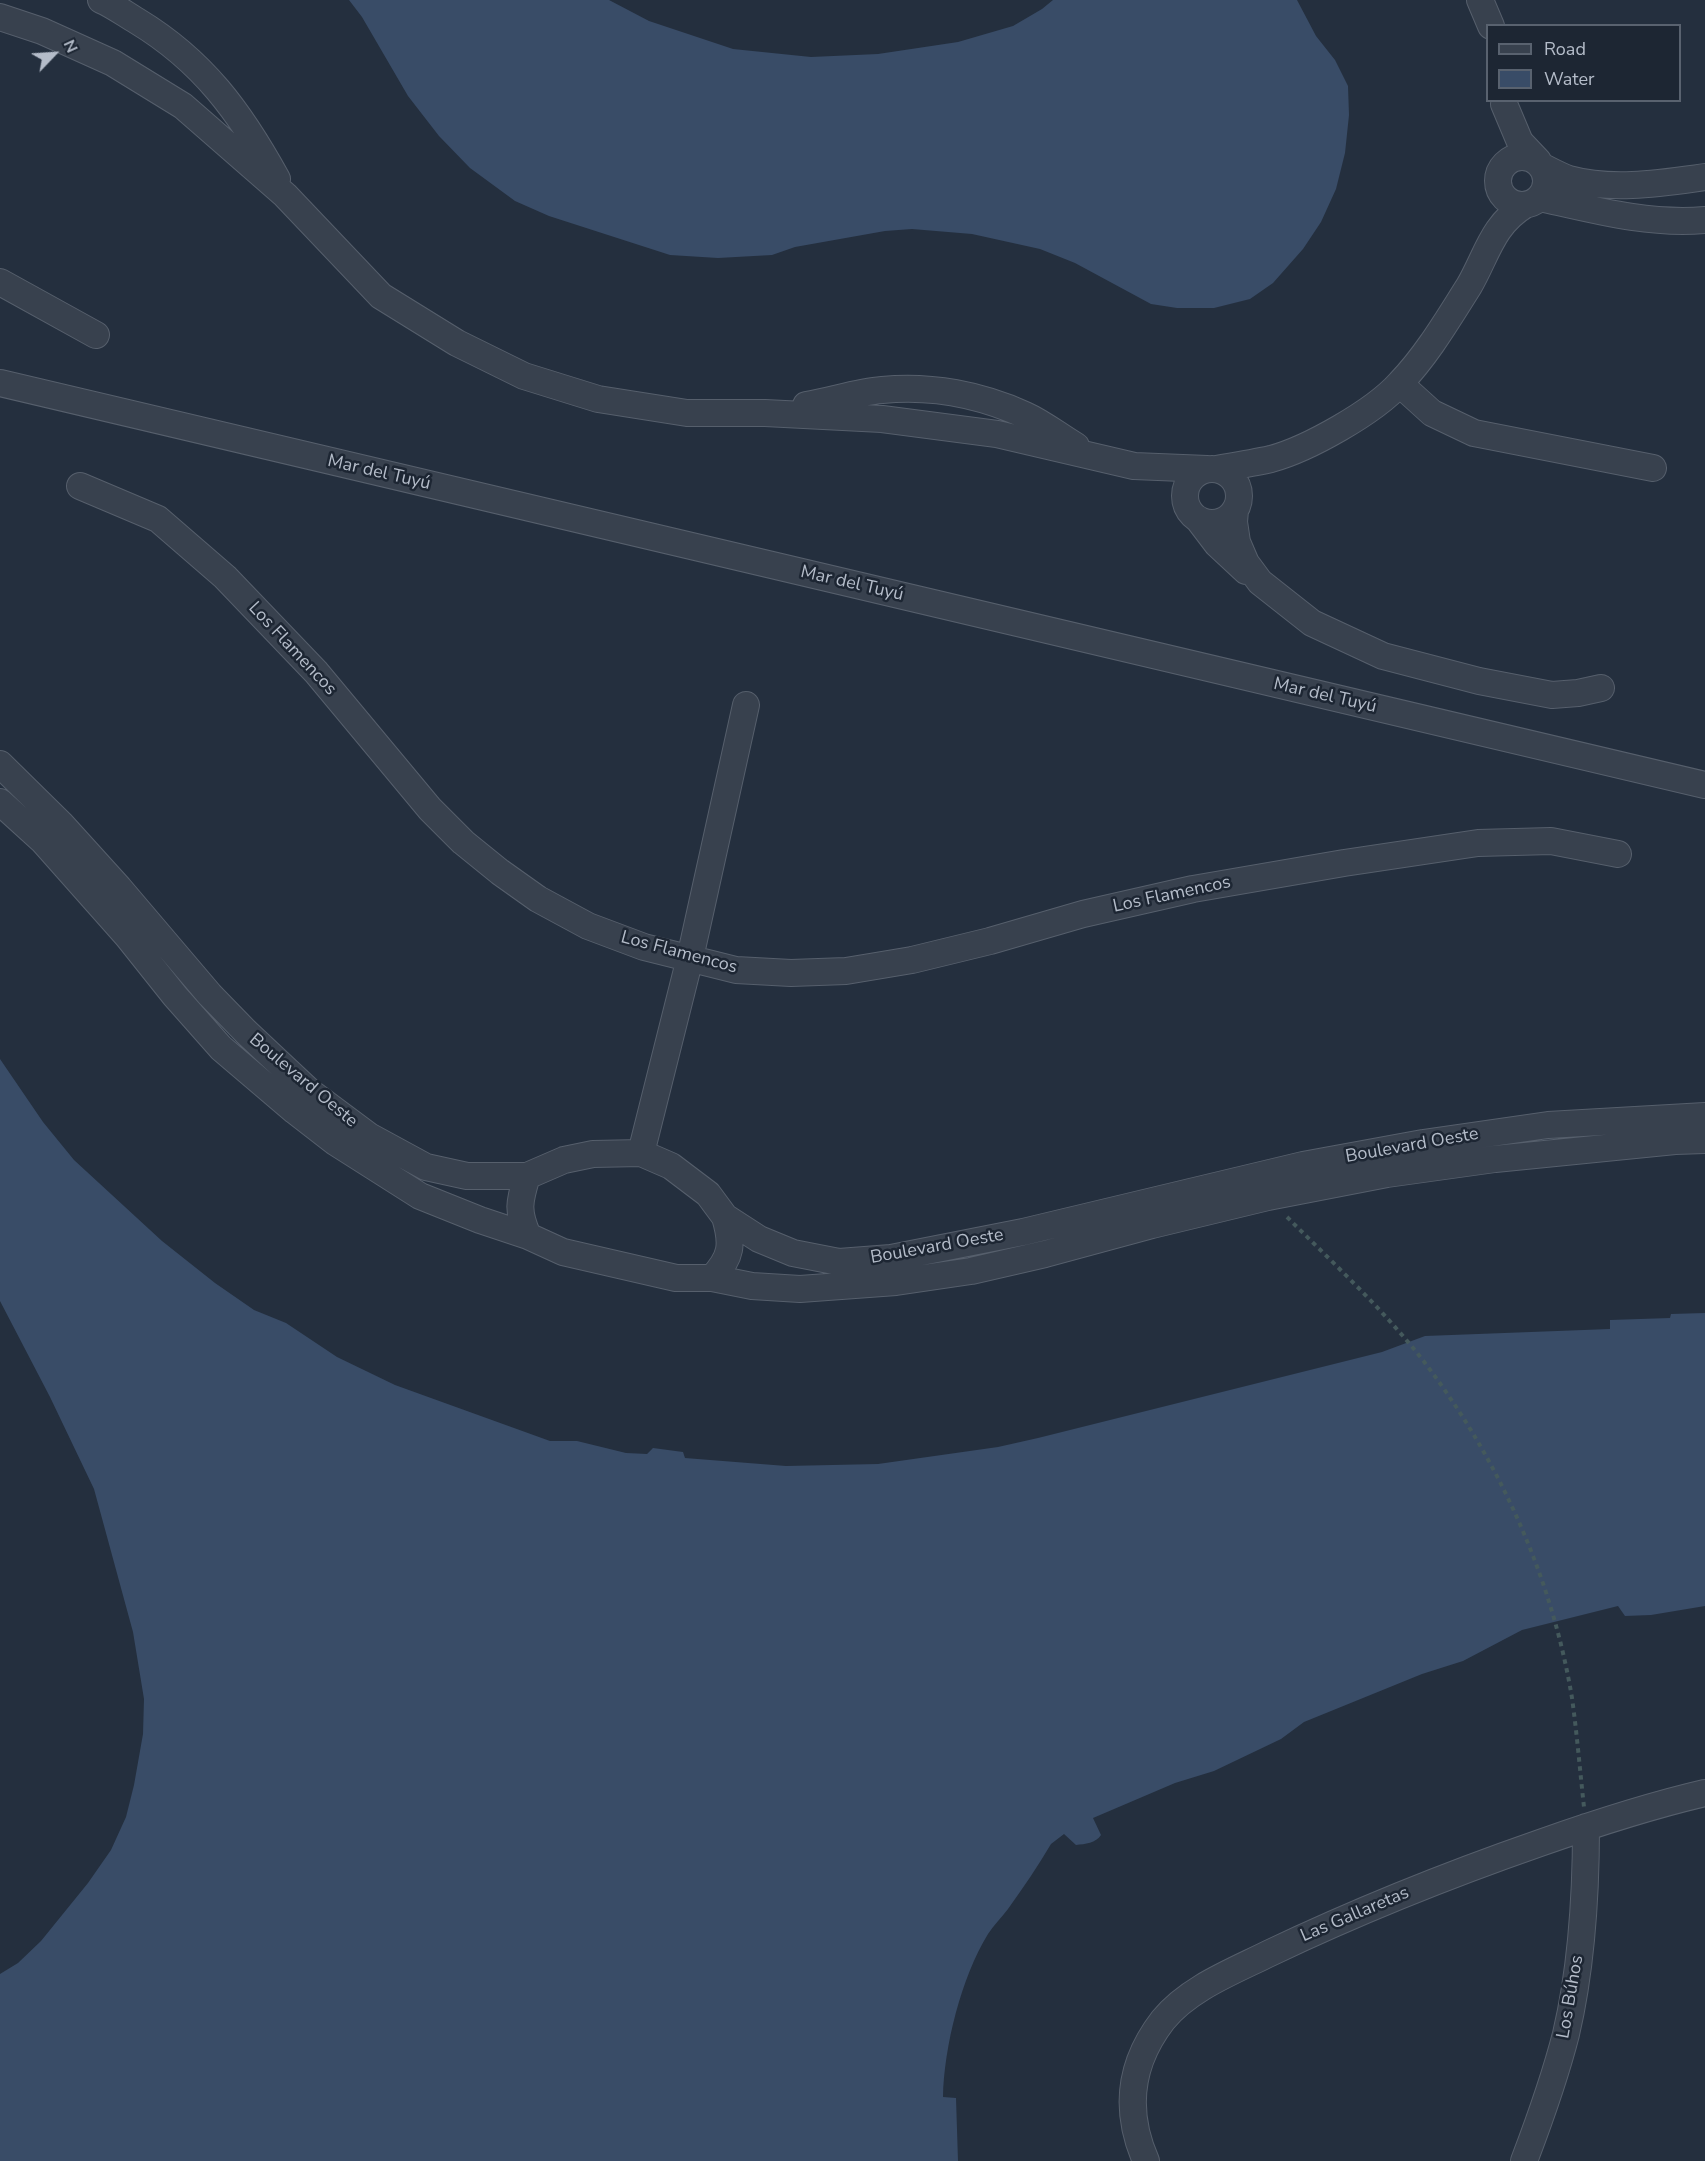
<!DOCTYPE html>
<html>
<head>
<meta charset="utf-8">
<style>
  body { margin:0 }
  #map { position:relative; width:1705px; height:2161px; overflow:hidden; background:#242f3e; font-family:"Nunito Sans",sans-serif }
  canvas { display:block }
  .legend { position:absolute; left:1486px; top:24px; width:195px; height:78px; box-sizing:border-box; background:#1d2633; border:2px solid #59626f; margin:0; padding:8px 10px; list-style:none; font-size:18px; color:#b4bcc9 }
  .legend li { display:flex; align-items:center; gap:12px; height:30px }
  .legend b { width:30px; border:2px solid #59626f }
  .north { position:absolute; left:24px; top:24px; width:60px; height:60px; -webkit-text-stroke:4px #1d2633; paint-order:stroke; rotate:65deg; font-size:16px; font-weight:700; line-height:24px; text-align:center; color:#b4bcc9 }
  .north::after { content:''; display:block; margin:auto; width:21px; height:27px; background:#b4bcc9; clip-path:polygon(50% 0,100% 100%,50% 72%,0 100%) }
</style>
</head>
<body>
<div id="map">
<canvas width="1705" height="2161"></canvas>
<ul class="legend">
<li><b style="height:8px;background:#38414e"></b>Road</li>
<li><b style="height:16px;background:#394c67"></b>Water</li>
</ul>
<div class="north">N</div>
</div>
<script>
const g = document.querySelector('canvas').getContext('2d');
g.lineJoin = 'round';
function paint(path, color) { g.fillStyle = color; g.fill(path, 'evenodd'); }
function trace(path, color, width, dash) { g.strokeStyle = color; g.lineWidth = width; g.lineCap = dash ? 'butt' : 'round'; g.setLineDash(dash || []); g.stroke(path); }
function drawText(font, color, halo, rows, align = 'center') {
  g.font = font + ' "Nunito Sans",sans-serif'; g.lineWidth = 5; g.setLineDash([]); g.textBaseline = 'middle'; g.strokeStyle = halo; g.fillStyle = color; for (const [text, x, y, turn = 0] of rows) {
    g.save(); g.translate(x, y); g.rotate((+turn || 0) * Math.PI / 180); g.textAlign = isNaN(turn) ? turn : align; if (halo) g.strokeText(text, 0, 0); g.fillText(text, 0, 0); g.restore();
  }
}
paint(new Path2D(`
  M 349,0 L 609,0 L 649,21 L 733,49 L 811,57 L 878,54 L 958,42 L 1013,26 L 1042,9 L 1053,0 L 1297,0 L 1316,36 L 1335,60 L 1348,86 L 1349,115 L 1345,153 L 1336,189 L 1321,222 L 1303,249 L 1273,283 L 1250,299 L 1214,308 L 1177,308 L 1151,304 L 1075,263 L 1040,249 L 972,234 L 912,229 L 885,231 L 795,247 L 772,255 L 718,258 L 670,255 L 549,216 L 515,201 L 470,168 L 439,136 L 408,96 L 362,17 Z
  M 0,1059 L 43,1122 L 74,1160 L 162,1241 L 215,1283 L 254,1310 L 286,1323 L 337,1357 L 395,1385 L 550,1441 L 577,1441 L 626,1453 L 647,1454 L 653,1448 L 683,1452 L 685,1458 L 786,1466 L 878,1464 L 998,1447 L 1038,1438 L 1382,1352 L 1425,1336 L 1610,1329 L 1610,1320 L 1670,1318 L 1671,1314 L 1705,1313 L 1705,1606 L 1651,1615 L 1625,1616 L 1618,1606 L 1522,1630 L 1463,1661 L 1422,1674 L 1304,1722 L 1281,1739 L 1214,1771 L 1175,1783 L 1093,1818 L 1101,1835 C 1096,1843 1085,1844 1076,1845 L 1064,1834 L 1051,1844 C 1038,1866 1023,1888 1008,1909 C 1001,1918 994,1925 988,1934 C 961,1978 944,2047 943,2097 L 956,2098 L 958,2161 L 0,2161 L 0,1974 L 18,1963 L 41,1941 L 88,1883 L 111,1850 L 126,1817 L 134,1785 L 143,1734 L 144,1699 L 133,1632 L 94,1489 L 50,1397 L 0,1301 Z`), '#394c67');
const minor = new Path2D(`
  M 101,0 C 113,5 125,14 137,21 C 203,61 240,112 277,179
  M 1480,0 L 1491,26
  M 0,17 L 42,31 L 113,63 L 183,106 L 285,195 L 381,296 L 457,343 L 524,376 L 598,399 L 687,413 L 765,413 L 882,419 L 997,434 L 1134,466 L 1207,469
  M 1504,104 L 1520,142 L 1538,161
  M1498 181a24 24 0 1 1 48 0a24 24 0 1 1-48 0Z
  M 1543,167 C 1551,171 1560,176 1569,179 C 1613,191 1661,183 1705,177
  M 1540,198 C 1594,210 1649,225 1705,220
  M 0,282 L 96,335
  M 0,383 L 1705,785
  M 1400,384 L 1432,413 L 1474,433 L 1653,468
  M 806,405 C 831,401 857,392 882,390 C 931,385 981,395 1025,415 C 1043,423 1059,436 1076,446
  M 1216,469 C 1234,466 1253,463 1271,459 C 1308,449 1374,412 1400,383 C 1427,355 1448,319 1469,286 C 1487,255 1492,225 1525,205
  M1185 496a27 27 0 1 1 54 0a27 27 0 1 1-54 0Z
  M 80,486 L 158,519 L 225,577 L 316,672 L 430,809 L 463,842 L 500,872 L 538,899 L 588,926 L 644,947 L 736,970 L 791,973 L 846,971 L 912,960 L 990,941 L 1083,914 L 1193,889 L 1344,863 L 1478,843 L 1551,841 L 1618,854
  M 1235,510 L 1234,522 L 1237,542 L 1246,563 L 1260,582 L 1312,623 L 1383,656 L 1479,681 L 1552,695 L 1578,693 L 1601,688
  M 1198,519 L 1217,544 L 1246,571
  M 0,764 L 61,824 L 119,888 L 210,995 L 246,1032 L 310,1092 L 369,1136 L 426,1167 L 467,1176 L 527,1176 L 564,1160 L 593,1154 L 641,1153 L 671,1166 L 708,1194 L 725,1217 L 759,1239 L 793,1253 L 839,1262 L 891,1258 L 1023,1232 L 1303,1165 L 1423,1143 L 1548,1125 L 1705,1116
  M 0,802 L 42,840 L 128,937 L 175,996 L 221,1048 L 295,1111 L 335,1142 L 420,1196 L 480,1220 L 528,1236 L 563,1252 L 676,1278 L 712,1278 L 752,1286 L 800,1289 L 896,1282 L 971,1271 L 1045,1254 L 1152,1225 L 1268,1197 L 1387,1174 L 1495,1159 L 1675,1141 L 1705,1140
  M 641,1153 L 690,958 L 746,705
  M 527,1176 C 519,1202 517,1211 528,1236
  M 712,1278 C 732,1257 733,1244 725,1217
  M 1146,2161 C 1124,2111 1129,2064 1163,2020 C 1189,1988 1234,1971 1270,1953 C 1358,1911 1448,1875 1540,1843 C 1594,1824 1649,1806 1705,1793
  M 1524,2161 C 1540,2119 1555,2077 1566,2034 C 1582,1966 1586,1896 1586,1827`);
trace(minor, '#565f6c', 28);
trace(new Path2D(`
  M 1287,1217 C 1334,1264 1384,1310 1425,1363 C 1499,1460 1552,1577 1572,1698 C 1577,1734 1580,1771 1584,1807`), '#44595c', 4, [4.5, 4.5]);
trace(minor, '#38414e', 26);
drawText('18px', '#b4bcc9', '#1d2633', [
  ["Mar del Tuyú",379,473,13],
  ["Mar del Tuyú",852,584,13],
  ["Los Flamencos",292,649,47],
  ["Mar del Tuyú",1325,696,13],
  ["Los Flamencos",1172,895,-12],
  ["Los Flamencos",679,953,15],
  ["Boulevard Oeste",303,1081,40],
  ["Boulevard Oeste",1412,1146,-10],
  ["Boulevard Oeste",937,1247,-10],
  ["Las Gallaretas",1355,1915,-23],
  ["Los Búhos",1571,1997,-80]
]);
</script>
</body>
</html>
